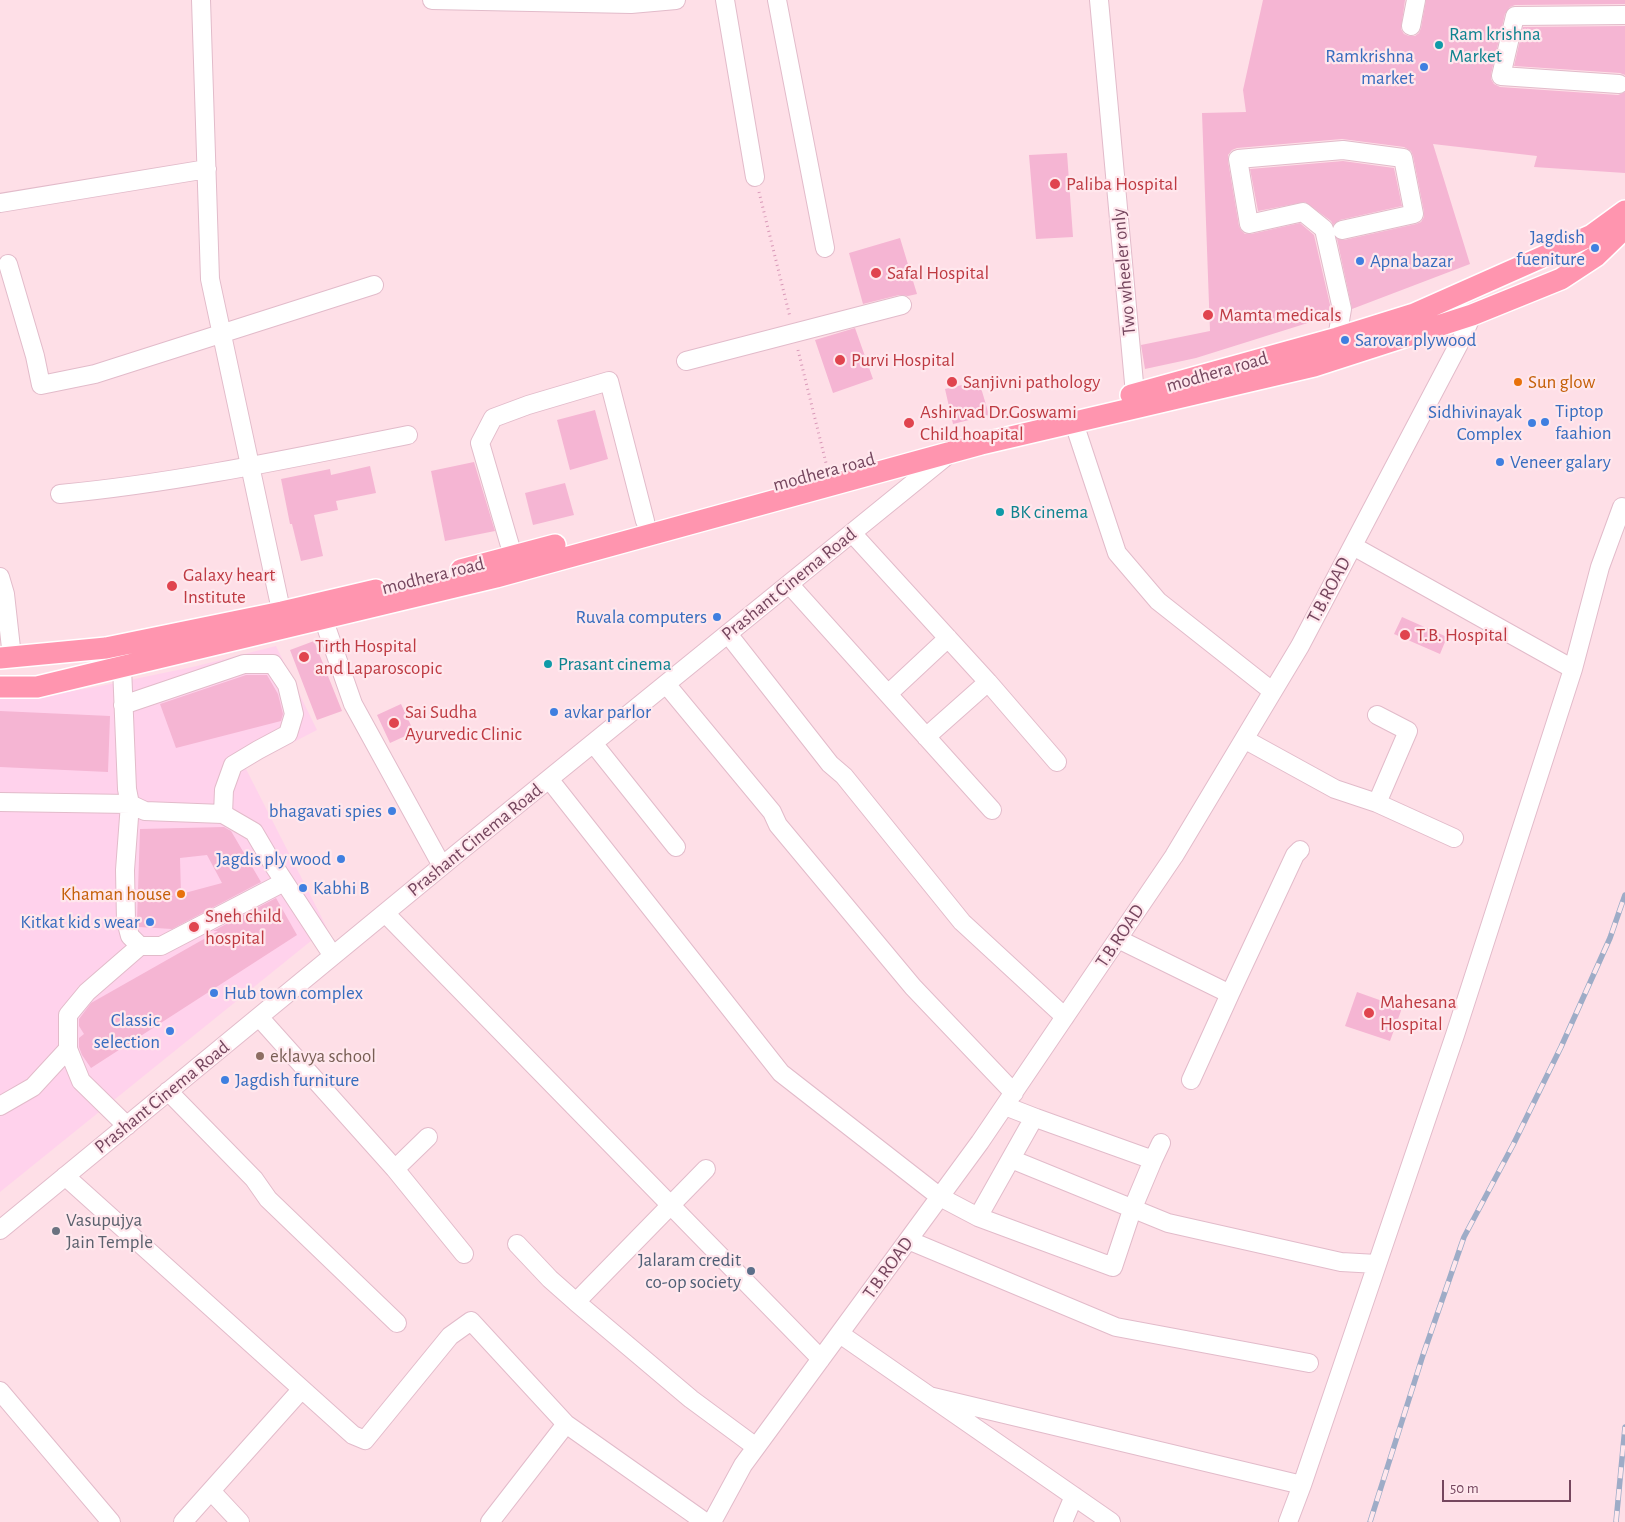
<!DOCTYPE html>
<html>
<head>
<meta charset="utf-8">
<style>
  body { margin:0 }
  #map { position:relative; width:1625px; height:1522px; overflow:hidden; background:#fedfe7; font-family:"Alegreya Sans",sans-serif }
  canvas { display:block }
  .scale { position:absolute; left:1442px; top:1480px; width:129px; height:22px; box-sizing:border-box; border:2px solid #75465e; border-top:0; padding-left:6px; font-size:15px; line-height:18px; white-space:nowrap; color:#75465e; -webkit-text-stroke:4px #ffe7ed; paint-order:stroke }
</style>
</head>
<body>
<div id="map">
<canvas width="1625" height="1522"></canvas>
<div class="scale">50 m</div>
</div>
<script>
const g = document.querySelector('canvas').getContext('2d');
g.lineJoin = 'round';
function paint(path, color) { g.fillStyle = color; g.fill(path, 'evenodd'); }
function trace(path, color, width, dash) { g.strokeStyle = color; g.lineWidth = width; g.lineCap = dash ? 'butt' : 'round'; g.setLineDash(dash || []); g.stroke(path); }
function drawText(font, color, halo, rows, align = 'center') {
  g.font = font + ' "Alegreya Sans",sans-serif'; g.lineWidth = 4.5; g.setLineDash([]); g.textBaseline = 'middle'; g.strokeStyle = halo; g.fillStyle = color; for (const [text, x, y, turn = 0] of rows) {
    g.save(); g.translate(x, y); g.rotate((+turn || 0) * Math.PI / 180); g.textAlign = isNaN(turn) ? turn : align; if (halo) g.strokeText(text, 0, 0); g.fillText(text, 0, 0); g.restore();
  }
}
paint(new Path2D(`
  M 276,646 L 317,730 L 245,767 L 327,928 L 0,1192 L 0,696 L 41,696 L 96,687 L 197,666 Z`), '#ffd2ec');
paint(new Path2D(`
  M 1263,0 L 1405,0 L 1401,29 L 1404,34 L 1409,36 L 1415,36 L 1419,33 L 1421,28 L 1426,0 L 1625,0 L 1625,4 L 1515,5 L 1510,7 L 1505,14 L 1491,74 L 1491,79 L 1494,84 L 1500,87 L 1618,95 L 1625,92 L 1625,173 L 1534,167 L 1537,156 L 1433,144 L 1470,264 L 1352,309 L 1337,239 L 1344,240 L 1416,224 L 1421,222 L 1424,217 L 1424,212 L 1413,156 L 1411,151 L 1404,147 L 1342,139 L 1237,148 L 1232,150 L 1228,155 L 1228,161 L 1239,226 L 1241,230 L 1245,234 L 1251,234 L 1300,223 L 1314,235 L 1331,309 L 1330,316 L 1196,358 L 1145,369 L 1141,345 L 1210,331 L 1202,113 L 1246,112 L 1243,90 Z
  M 1625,26 L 1625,75 L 1620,73 L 1514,66 L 1523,27 Z
  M 1067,153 L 1073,237 L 1036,239 L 1029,155 Z
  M 1343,161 L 1394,168 L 1402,206 L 1340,220 L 1333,225 L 1331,221 L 1305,202 L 1258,211 L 1250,169 Z
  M 900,238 L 917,294 L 908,296 L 899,295 L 863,304 L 849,253 Z
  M 855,328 L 873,379 L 833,393 L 815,340 Z
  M 979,381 L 989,415 L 953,424 L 945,389 Z
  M 595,410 L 608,459 L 570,470 L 557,420 Z
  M 474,462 L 495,531 L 445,541 L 431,471 Z
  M 370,466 L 376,493 L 336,501 L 338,510 L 314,515 L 323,556 L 301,561 L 292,524 L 290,524 L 281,479 L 330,469 L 331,475 Z
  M 565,483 L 574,515 L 533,525 L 525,493 Z
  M 1402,617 L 1447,637 L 1440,654 L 1394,634 Z
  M 314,641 L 342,711 L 317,720 L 290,650 Z
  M 246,675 L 267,675 L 278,694 L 283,714 L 281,721 L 176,748 L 160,704 Z
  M 401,704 L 414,732 L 390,743 L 377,715 Z
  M 0,711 L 110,716 L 108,772 L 0,767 Z
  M 224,827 L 231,831 L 261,882 L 172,929 L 139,927 L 137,921 L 140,829 ZM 207,855 L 222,883 L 181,894 L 180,858 Z
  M 276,898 L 297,935 L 91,1068 L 82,1055 L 79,1047 L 79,1038 L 84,1034 L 79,1026 L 79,1019 L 91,1003 L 218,931 L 213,931 Z
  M 1357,992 L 1402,1008 L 1390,1041 L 1345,1026 Z`), '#f5b5d3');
const minor = new Path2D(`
  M 201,0 L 210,279 L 284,624
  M 432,0 L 631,4 L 676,0
  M 725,0 L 755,177
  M 777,0 L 825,248
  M 1099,0 L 1135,394
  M 1411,26 L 1416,0
  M 1619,84 L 1501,76 L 1515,16 L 1625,15
  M 0,203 L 207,169
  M 8,264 L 35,356 L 41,385 L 95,374 L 374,285
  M 1337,338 L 1342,309 L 1324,229 L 1303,212 L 1249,224 L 1238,159 L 1343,150 L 1403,158 L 1414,214 L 1342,230
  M 686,361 L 902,305
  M 1074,423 L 1117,553 L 1158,601 L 1272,691
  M 60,494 C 177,483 293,458 408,435
  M 852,533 L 988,682 L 1057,762
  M 513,556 L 480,443 L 493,418 L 528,405 L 609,381 L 645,521
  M 0,577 L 5,594 L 12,657
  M 789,584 L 992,810
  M 323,618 L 353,704 L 442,866
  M 728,634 L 830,764 L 844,776 L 962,922 L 1065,1017
  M 122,667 L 127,789 L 130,804 L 145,811 L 223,814 L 254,832 L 274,866 L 333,956
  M 1573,669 L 1600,567 L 1622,507
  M 666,684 L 772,812 L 778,825 L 913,987 L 1014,1093
  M 888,694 L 948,638
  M 123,705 L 244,664 L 273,664 L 287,685 L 294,714 L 288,734 L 258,750 L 233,765 L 224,790 L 223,814
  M 926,737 L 988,682
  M 1244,739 L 1335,789 L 1377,803 L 1408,731 L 1377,715
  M 593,743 L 676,847
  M 549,779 L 781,1073 L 940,1197 L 978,1217
  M 0,802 L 130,804 L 125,870 L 126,921 L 130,936 L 140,946 L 161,946 L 284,882
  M 1377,803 L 1454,838
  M 385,913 L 821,1359
  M 1118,939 L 1230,994 L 1295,855 L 1300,850
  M 259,1017 L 395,1169 L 428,1137
  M 1191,1080 L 1230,994
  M 168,1091 L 254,1179 L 268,1199 L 397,1323
  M 0,1106 L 33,1087 L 68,1049
  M 1005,1106 L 1036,1118
  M 127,1126 L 81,1081 L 68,1049 L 68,1015 L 87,992 L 140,946
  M 1011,1159 L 1168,1223 L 1341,1262 L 1377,1264
  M 1153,1160 L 1132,1210 L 1113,1267 L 978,1217 L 1031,1123 L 1036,1118 L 1153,1160 L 1161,1143
  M 395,1169 L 464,1254
  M 706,1169 L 576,1302 L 691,1399 L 756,1447
  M 65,1176 L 353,1435 L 365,1440 L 450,1336 L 471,1321 L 566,1424 L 705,1522
  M 0,1230 L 459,852 L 949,454
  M 908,1240 L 1116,1327 L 1309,1363
  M 517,1244 L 550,1279 L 576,1302
  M 840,1334 L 1111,1522
  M 0,1391 L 111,1522
  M 929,1396 L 1302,1485 L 1455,1035 L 1573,669 L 1353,546
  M 211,1491 L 240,1522
  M 183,1522 L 301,1390
  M 490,1522 L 566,1424
  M 712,1522 L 743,1465 L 980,1142 L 1174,856 L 1300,646 L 1462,338 L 1472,315
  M 1063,1522 L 1074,1496
  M 1288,1522 L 1302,1485`);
const major = new Path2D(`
  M 1131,395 L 1337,338 L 1414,314 L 1592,235 L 1625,211
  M 461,570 L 555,545
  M 0,658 L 106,648 L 282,612 L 376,590
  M 0,687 L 37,687 L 496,577 L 981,444 L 1314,366 L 1472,315 L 1561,279 L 1596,256 L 1625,228`);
trace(minor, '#e2bbca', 20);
trace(major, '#fff', 24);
trace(new Path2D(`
  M 759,192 L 790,317
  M 798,350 L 827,467`), '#d999b8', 3, [1, 4]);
trace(minor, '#fff', 18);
trace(major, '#ff95af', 21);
const rail = new Path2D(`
  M 1370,1522 L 1423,1355 L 1464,1237 L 1513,1145 L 1561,1047 L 1610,938 L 1625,895
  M 1616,1522 L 1625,1427`);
trace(rail, '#9eacc7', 5.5);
trace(rail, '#ffe7ed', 4, [11]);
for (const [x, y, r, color] of [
  [1439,45,5,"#0f9aa8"],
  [1424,67,5,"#3f7fe0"],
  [1055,184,6,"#e0444e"],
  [1595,248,5,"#3f7fe0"],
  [1360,261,5,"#3f7fe0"],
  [876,273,6,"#e0444e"],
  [1208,315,6,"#e0444e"],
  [1345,340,5,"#3f7fe0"],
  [840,360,6,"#e0444e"],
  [952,382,6,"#e0444e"],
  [1518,382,5,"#e8710a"],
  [1545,422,5,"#3f7fe0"],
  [909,423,6,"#e0444e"],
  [1532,423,5,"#3f7fe0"],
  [1500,462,5,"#3f7fe0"],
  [1000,512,5,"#0f9aa8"],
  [172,586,6,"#e0444e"],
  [717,617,5,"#3f7fe0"],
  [1405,635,6,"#e0444e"],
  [304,657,6,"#e0444e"],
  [548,664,5,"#0f9aa8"],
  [554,712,5,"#3f7fe0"],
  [394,723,6,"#e0444e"],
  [392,811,5,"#3f7fe0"],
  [341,859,5,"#3f7fe0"],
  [303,888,5,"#3f7fe0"],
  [181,894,5,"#e8710a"],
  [150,922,5,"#3f7fe0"],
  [194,927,6,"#e0444e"],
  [214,993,5,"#3f7fe0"],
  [1369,1013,6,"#e0444e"],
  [170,1031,5,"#3f7fe0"],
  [260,1056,5,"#8d6e63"],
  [225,1080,5,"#3f7fe0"],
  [56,1231,5,"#6b7280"],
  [751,1271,5,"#5c6f8a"]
]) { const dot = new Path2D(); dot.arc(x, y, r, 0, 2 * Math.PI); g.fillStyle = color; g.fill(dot); trace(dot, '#ffe7ed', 2); }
drawText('19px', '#0d838f', '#ffe7ed', [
  ["Ram krishna",1449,34],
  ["Market",1449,56],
  ["BK cinema",1010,512],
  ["Prasant cinema",558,664]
], 'left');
drawText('19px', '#366cbe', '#ffe7ed', [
  ["Ramkrishna",1414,56],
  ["market",1414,78],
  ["Jagdish",1585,237],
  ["fueniture",1585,259],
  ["Apna bazar",1370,261,"left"],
  ["Sarovar plywood",1355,340,"left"],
  ["Tiptop",1555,411,"left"],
  ["faahion",1555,433,"left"],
  ["Sidhivinayak",1522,412],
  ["Complex",1522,434],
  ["Veneer galary",1510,462,"left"],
  ["Ruvala computers",707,617],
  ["avkar parlor",564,712,"left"],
  ["bhagavati spies",382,811],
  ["Jagdis ply wood",331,859],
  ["Kabhi B",313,888,"left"],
  ["Kitkat kid s wear",140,922],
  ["Hub town complex",224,993,"left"],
  ["Classic",160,1020],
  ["selection",160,1042],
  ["Jagdish furniture",235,1080,"left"]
], 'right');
drawText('19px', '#be3a42', '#ffe7ed', [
  ["Paliba Hospital",1066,184],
  ["Safal Hospital",887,273],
  ["Mamta medicals",1219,315],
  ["Purvi Hospital",851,360],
  ["Sanjivni pathology",963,382],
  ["Ashirvad Dr.Goswami",920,412],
  ["Child hoapital",920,434],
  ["Galaxy heart",183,575],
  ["Institute",183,597],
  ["T.B. Hospital",1416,635],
  ["Tirth Hospital",315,646],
  ["and Laparoscopic",315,668],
  ["Sai Sudha",405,712],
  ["Ayurvedic Clinic",405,734],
  ["Sneh child",205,916],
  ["hospital",205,938],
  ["Mahesana",1380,1002],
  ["Hospital",1380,1024]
], 'left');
drawText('19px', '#75465e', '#ffe7ed', [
  ["Two wheeler only",1124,272,-95],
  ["modhera road",1217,372,-16],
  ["modhera road",824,472,-15],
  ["modhera road",433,576,-14],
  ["Prashant Cinema Road",789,584,-39],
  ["T.B.ROAD",1329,590,-62],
  ["Prashant Cinema Road",475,840,-39],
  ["T.B.ROAD",1120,936,-56],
  ["Prashant Cinema Road",162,1097,-39],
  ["T.B.ROAD",888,1268,-54]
]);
drawText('19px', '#c56008', '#ffe7ed', [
  ["Sun glow",1528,382],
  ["Khaman house",171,894,"right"]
], 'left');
drawText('19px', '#785e54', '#ffe7ed', [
  ["eklavya school",270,1056]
], 'left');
drawText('19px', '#5b616d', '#ffe7ed', [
  ["Vasupujya",66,1220],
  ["Jain Temple",66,1242]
], 'left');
drawText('19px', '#4e5e75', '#ffe7ed', [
  ["Jalaram credit",741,1260],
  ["co-op society",741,1282]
], 'right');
</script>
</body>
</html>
